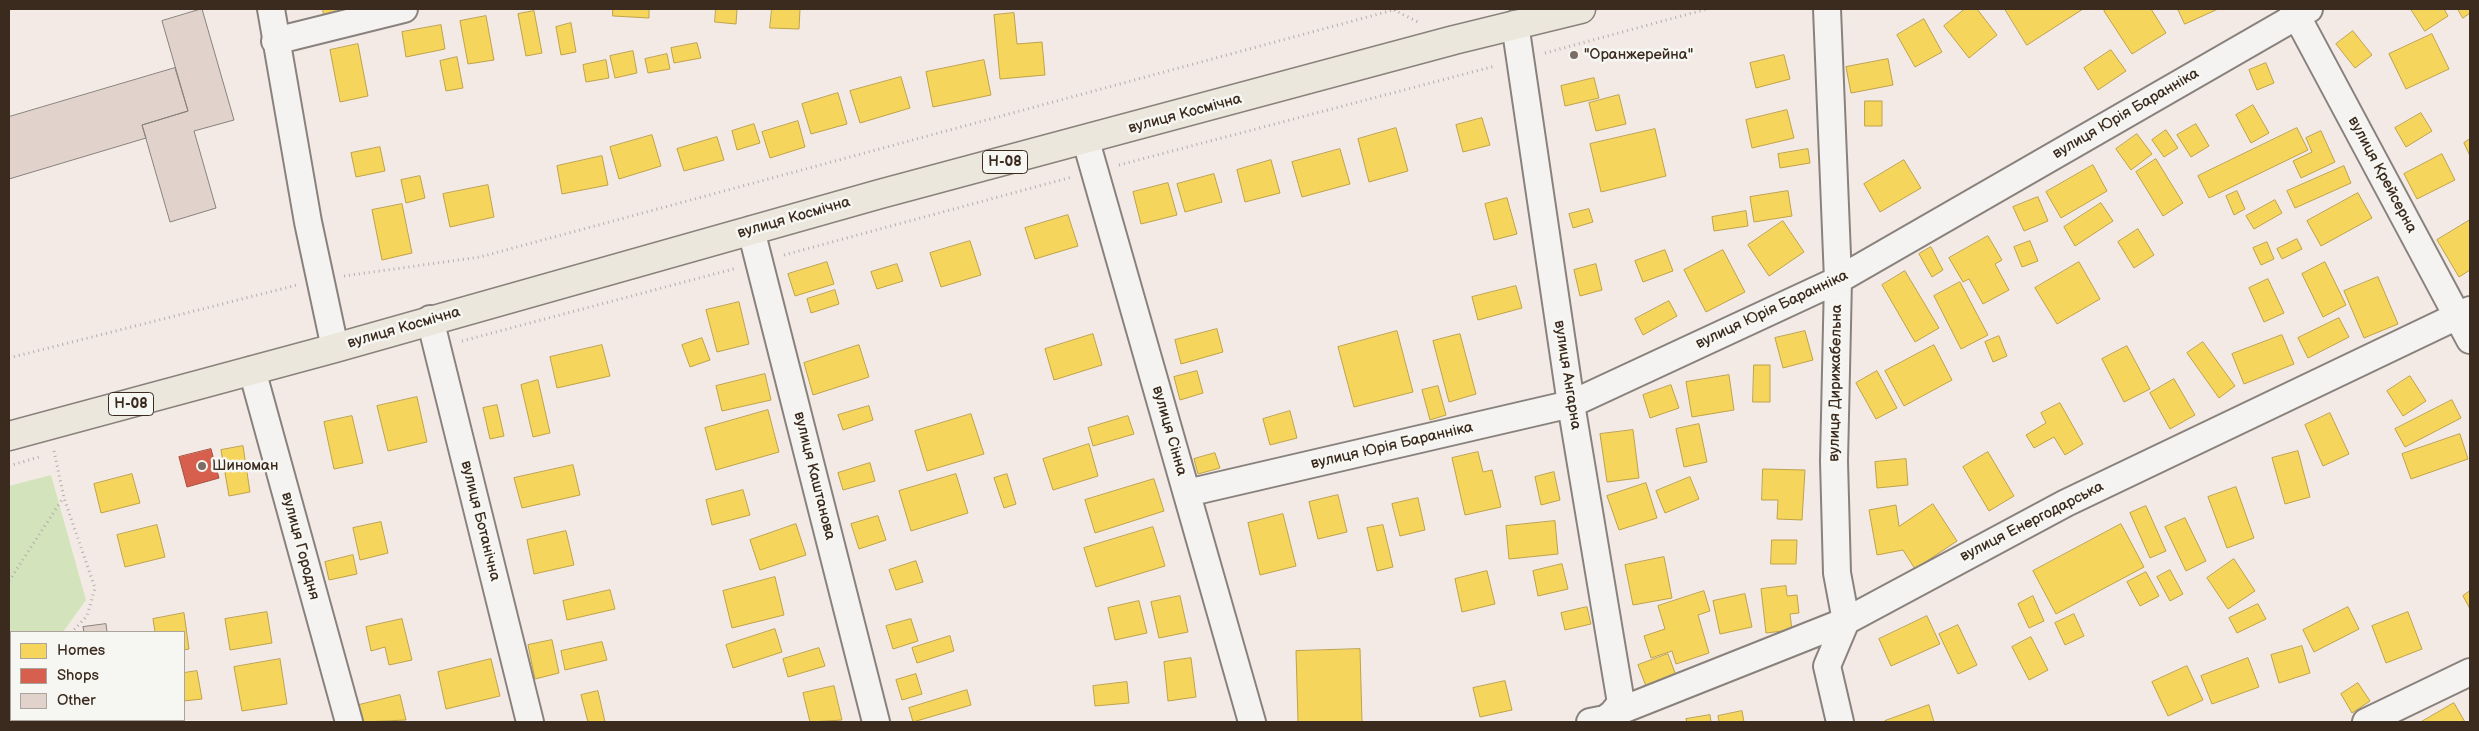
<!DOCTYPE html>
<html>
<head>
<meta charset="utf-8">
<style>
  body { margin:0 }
  #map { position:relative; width:2479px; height:731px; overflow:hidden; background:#f3eae5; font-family:"Balsamiq Sans",sans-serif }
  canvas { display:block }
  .frame { position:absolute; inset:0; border:10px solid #3b2a1e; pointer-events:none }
  .legend { position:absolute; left:10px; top:631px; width:175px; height:90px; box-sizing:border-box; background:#f6f6f2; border:1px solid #aba49d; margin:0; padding:6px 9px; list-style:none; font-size:15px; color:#3b2a1e }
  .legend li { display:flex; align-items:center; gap:10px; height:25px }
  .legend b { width:25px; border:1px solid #aba49d }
</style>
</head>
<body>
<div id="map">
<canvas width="2479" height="731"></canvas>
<div class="frame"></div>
<ul class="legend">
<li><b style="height:14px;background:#f6d55c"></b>Homes</li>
<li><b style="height:14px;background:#d6604d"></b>Shops</li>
<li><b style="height:14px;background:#e1d2cc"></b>Other</li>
</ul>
</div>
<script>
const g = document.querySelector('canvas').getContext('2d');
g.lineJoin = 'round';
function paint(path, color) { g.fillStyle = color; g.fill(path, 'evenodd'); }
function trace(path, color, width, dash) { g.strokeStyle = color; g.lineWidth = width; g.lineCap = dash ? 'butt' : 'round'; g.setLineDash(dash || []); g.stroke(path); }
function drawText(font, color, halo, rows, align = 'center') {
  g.font = font + ' "Balsamiq Sans",sans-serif'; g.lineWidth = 5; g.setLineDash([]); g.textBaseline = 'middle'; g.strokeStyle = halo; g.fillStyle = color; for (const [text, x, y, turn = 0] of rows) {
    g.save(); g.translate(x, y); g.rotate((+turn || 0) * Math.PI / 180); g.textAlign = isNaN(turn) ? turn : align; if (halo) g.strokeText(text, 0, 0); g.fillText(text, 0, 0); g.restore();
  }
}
paint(new Path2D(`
  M 51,475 L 86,600 L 63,632 L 11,632 L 11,672 L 9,672 L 9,486 Z`), '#d3e4bc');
const homes = new Path2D(`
  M 323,9 L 358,9 L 324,15 Z
  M 613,9 L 649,9 L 649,18 L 613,16 Z
  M 716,9 L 737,9 L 736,24 L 715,22 Z
  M 772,9 L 800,9 L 799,29 L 770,28 Z
  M 1965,9 L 1977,9 L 1997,35 L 1969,58 L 1944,26 Z
  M 2005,9 L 2083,9 L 2027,45 Z
  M 2107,9 L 2151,9 L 2166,33 L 2132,54 L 2104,11 Z
  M 2178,9 L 2218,9 L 2185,24 Z
  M 2411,9 L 2444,9 L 2448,16 L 2425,31 Z
  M 2458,9 L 2470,9 L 2470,13 L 2463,18 Z
  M 534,11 L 542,53 L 526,56 L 518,14 Z
  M 1014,13 L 1017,44 L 1042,42 L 1045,75 L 1000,79 L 994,15 Z
  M 486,16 L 494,60 L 468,64 L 460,21 Z
  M 1924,19 L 1942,52 L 1915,67 L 1897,35 Z
  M 571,23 L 576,52 L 561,55 L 556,27 Z
  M 441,25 L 445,49 L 406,57 L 402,32 Z
  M 2353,31 L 2372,55 L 2355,68 L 2336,44 Z
  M 2432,34 L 2449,69 L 2406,89 L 2389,54 Z
  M 697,43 L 701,58 L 674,63 L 671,48 Z
  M 358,44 L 368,96 L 340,102 L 330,50 Z
  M 2111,50 L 2126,71 L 2098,90 L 2084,68 Z
  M 633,51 L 637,73 L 615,78 L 610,56 Z
  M 667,54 L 670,69 L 648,73 L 645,59 Z
  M 1784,55 L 1790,79 L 1756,88 L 1750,63 Z
  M 457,57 L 463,88 L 446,91 L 440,61 Z
  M 1888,59 L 1893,85 L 1851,93 L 1846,67 Z
  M 606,60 L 609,78 L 586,82 L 583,65 Z
  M 984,60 L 991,95 L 933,107 L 926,72 Z
  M 2266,63 L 2274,83 L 2257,90 L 2249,70 Z
  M 901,77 L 910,108 L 860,123 L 850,91 Z
  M 1594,78 L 1599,98 L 1565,106 L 1561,86 Z
  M 838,93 L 847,124 L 811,134 L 802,104 Z
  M 1619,95 L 1626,124 L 1596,131 L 1589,103 Z
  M 1865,101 L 1882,101 L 1882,126 L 1865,126 Z
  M 2253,105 L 2269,133 L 2251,143 L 2236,115 Z
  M 1787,110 L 1794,138 L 1752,148 L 1746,120 Z
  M 2421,113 L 2432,131 L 2406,147 L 2395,128 Z
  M 1482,118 L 1490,145 L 1463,152 L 1456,125 Z
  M 798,121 L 805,147 L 770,158 L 762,132 Z
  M 754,124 L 760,143 L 737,150 L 732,131 Z
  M 2196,124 L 2209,146 L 2191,157 L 2177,135 Z
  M 1396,128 L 1408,171 L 1369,182 L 1358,139 Z
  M 2297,128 L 2308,150 L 2209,198 L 2198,176 Z
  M 1655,129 L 1666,176 L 1601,192 L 1590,144 Z
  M 2166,130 L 2178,148 L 2164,157 L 2152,140 Z
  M 2321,131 L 2335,162 L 2301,178 L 2293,161 L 2312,152 L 2306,138 Z
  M 2137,134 L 2152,154 L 2131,170 L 2116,149 Z
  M 652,135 L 661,166 L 619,179 L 610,147 Z
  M 717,137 L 724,160 L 684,171 L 677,149 Z
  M 2470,139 L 2470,156 L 2464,143 Z
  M 380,147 L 385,171 L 356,177 L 351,153 Z
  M 1340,149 L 1350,184 L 1302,197 L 1292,162 Z
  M 1808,149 L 1810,163 L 1780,168 L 1778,154 Z
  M 2442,154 L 2455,180 L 2417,199 L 2404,174 Z
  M 602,156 L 608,185 L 562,194 L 557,166 Z
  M 2156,159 L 2183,203 L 2163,216 L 2136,172 Z
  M 1271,160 L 1280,193 L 1245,202 L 1237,170 Z
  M 1904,160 L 1921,188 L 1880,212 L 1864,184 Z
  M 2093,165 L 2107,191 L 2061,218 L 2046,192 Z
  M 2344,166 L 2351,183 L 2295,208 L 2287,191 Z
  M 1214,174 L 1222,202 L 1185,212 L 1177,184 Z
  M 420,176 L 425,198 L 406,203 L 401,180 Z
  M 1168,183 L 1177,215 L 1141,224 L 1133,192 Z
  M 488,185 L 494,217 L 450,227 L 443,194 Z
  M 1788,191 L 1792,216 L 1754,222 L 1750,197 Z
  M 2237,191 L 2245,209 L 2234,215 L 2226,196 Z
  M 2358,193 L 2372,218 L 2321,246 L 2307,221 Z
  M 2038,197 L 2048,221 L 2024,231 L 2013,207 Z
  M 1507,198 L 1517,234 L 1494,240 L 1485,204 Z
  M 2275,200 L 2282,213 L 2254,229 L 2246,216 Z
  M 2101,203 L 2113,221 L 2075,246 L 2064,227 Z
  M 402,204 L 412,253 L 382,260 L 372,210 Z
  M 1589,209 L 1593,222 L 1573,228 L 1569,214 Z
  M 1746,211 L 1748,226 L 1714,231 L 1712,217 Z
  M 1068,215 L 1078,246 L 1035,259 L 1025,228 Z
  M 2470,220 L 2470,270 L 2459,277 L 2437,240 Z
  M 1783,221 L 1804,252 L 1769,276 L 1748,245 Z
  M 2138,229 L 2154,255 L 2134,268 L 2118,242 Z
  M 1988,236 L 2002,260 L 1995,264 L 2009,290 L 1983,304 L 1969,279 L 1963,282 L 1949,258 Z
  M 2297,239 L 2302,249 L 2282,259 L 2277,249 Z
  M 970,241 L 981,275 L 941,287 L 930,253 Z
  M 2030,241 L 2038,261 L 2022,267 L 2014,247 Z
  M 2267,242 L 2274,259 L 2261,265 L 2253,248 Z
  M 1931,247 L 1943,270 L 1932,277 L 1919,254 Z
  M 1665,250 L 1673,271 L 1643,282 L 1635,261 Z
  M 1723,250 L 1745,292 L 1706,312 L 1684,270 Z
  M 827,262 L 834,284 L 795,296 L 788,274 Z
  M 2079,262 L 2100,299 L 2057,324 L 2035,288 Z
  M 2325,262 L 2346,305 L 2323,317 L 2302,274 Z
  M 897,264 L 903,281 L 877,289 L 871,272 Z
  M 1596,264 L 1602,290 L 1580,296 L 1574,270 Z
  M 1905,271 L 1939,328 L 1915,342 L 1882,285 Z
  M 2378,277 L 2398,324 L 2364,338 L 2344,291 Z
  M 2268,279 L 2284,313 L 2264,322 L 2249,288 Z
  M 1960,282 L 1988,335 L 1961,349 L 1934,296 Z
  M 1516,286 L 1522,308 L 1478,320 L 1472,297 Z
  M 835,290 L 839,304 L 811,313 L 807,299 Z
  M 1669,301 L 1677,316 L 1643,335 L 1635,319 Z
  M 739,302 L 749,344 L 717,352 L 706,310 Z
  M 2339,318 L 2349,337 L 2308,358 L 2298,338 Z
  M 1217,329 L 1223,352 L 1181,364 L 1175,340 Z
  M 1397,331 L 1413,392 L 1354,407 L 1338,347 Z
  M 1805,331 L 1813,360 L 1783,368 L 1775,338 Z
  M 1093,334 L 1102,365 L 1054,380 L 1045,349 Z
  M 1460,334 L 1476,394 L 1449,402 L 1433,341 Z
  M 2282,335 L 2294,364 L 2244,384 L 2232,354 Z
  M 1999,336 L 2007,356 L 1993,362 L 1985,342 Z
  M 702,338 L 710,360 L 690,367 L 682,345 Z
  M 2203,342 L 2235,386 L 2219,398 L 2187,353 Z
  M 602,345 L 610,376 L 557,388 L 550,357 Z
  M 859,345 L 869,377 L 813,395 L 804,363 Z
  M 1934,345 L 1952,380 L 1904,406 L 1885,371 Z
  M 2127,346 L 2150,389 L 2124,402 L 2102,359 Z
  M 1754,365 L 1770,365 L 1770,402 L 1753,402 Z
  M 1197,371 L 1203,393 L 1180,400 L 1174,377 Z
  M 1877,371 L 1897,408 L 1876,419 L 1856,383 Z
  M 765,374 L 771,400 L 722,411 L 716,386 Z
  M 1729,375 L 1734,410 L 1692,417 L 1686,382 Z
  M 2410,376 L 2426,401 L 2403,416 L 2387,391 Z
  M 2174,379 L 2195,415 L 2170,429 L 2150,393 Z
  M 538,380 L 550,433 L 533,437 L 521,385 Z
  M 1671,385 L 1679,408 L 1650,418 L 1643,395 Z
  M 1438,386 L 1446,415 L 1430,420 L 1422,390 Z
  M 417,397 L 427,442 L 388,451 L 377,406 Z
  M 2452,400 L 2461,418 L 2405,447 L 2395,429 Z
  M 2060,403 L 2083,444 L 2065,455 L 2054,437 L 2034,448 L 2026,435 L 2046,423 L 2041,413 Z
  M 497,405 L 504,436 L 490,439 L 483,408 Z
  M 869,406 L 873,420 L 843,430 L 838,415 Z
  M 768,410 L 779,452 L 716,470 L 705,428 Z
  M 1290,411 L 1297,438 L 1270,445 L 1263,419 Z
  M 2330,413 L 2349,454 L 2323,466 L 2305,425 Z
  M 971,414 L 984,454 L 927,471 L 915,431 Z
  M 352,416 L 363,463 L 334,469 L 324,422 Z
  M 1128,416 L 1134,434 L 1093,446 L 1088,428 Z
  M 1699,424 L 1707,462 L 1684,467 L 1676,429 Z
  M 1633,430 L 1639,478 L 1607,482 L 1600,434 Z
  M 2460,434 L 2468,459 L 2411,479 L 2402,454 Z
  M 1089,444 L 1098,476 L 1053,490 L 1043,459 Z
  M 243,446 L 250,492 L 229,496 L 221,450 Z
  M 2298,451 L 2310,497 L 2285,504 L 2272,458 Z
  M 1478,452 L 1483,472 L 1492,470 L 1501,507 L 1465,515 L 1452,458 Z
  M 1988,452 L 2014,496 L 1989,511 L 1963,467 Z
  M 1215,453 L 1220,468 L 1198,474 L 1194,459 Z
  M 1906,459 L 1908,485 L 1877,488 L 1875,462 Z
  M 870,463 L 875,481 L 843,490 L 838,473 Z
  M 573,465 L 580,495 L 522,508 L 514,478 Z
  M 1763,469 L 1805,470 L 1802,520 L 1777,519 L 1778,500 L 1762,500 Z
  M 1554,472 L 1560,500 L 1541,505 L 1535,477 Z
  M 132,474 L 140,503 L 101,513 L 94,484 Z
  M 956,474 L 968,513 L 911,531 L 899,491 Z
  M 1007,474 L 1016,504 L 1004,508 L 994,478 Z
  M 1690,477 L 1699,499 L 1665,513 L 1656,491 Z
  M 1154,479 L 1164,511 L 1095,533 L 1085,500 Z
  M 1646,483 L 1657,518 L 1619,530 L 1607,496 Z
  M 2236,487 L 2254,538 L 2227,548 L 2208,497 Z
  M 743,490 L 750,515 L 712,525 L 706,500 Z
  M 1338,495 L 1347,532 L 1318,539 L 1309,502 Z
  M 1418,498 L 1425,530 L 1400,536 L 1392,504 Z
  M 1933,504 L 1957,541 L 1915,569 L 1903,550 L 1877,555 L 1869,510 L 1896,505 L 1899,526 Z
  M 2146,506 L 2166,551 L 2150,558 L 2130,513 Z
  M 1283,514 L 1296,566 L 1260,575 L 1248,523 Z
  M 878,516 L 886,540 L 859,549 L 851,524 Z
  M 2185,518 L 2206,561 L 2186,571 L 2165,527 Z
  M 1555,521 L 1558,554 L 1509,559 L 1506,526 Z
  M 381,522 L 388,553 L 360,560 L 353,528 Z
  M 796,524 L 806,555 L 760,570 L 750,540 Z
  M 2121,524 L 2144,567 L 2056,614 L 2033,571 Z
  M 157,525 L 165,557 L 125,567 L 117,535 Z
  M 1383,525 L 1393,567 L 1377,571 L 1367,528 Z
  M 1153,527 L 1165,566 L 1096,587 L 1084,548 Z
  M 566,531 L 574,565 L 534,574 L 527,540 Z
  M 1772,540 L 1797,540 L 1796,564 L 1771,564 Z
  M 353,555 L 357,574 L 329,580 L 325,562 Z
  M 1664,557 L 1672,598 L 1633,605 L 1625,565 Z
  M 2234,559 L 2255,591 L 2228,609 L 2207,578 Z
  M 916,561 L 923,582 L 896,590 L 889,570 Z
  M 1562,564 L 1568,589 L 1538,596 L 1533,571 Z
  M 2170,570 L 2183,594 L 2170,601 L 2157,577 Z
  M 1487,571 L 1495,604 L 1462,612 L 1455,579 Z
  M 2146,572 L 2159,596 L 2140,606 L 2127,582 Z
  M 775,577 L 784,615 L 732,628 L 723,591 Z
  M 1786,586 L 1787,596 L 1797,595 L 1799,613 L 1790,614 L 1792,630 L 1766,633 L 1761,589 Z
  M 610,590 L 615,609 L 567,620 L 563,601 Z
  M 1704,591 L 1710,611 L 1698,615 L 1709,653 L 1676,664 L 1672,651 L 1651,658 L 1644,636 L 1665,629 L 1658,606 Z
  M 2470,591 L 2470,609 L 2463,596 Z
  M 1745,594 L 1752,627 L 1720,634 L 1713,601 Z
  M 1180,596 L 1188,632 L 1159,638 L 1151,602 Z
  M 2033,596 L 2044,621 L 2029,628 L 2018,604 Z
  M 1139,601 L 1147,633 L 1115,640 L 1108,608 Z
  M 2258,604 L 2266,619 L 2237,633 L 2229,618 Z
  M 1587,607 L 1591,624 L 1565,630 L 1561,613 Z
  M 2348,607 L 2359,629 L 2314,652 L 2303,630 Z
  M 267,612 L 272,643 L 230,650 L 225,619 Z
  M 2408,612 L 2422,649 L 2386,663 L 2372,626 Z
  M 184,613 L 189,649 L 184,650 L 184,632 L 155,632 L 153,619 Z
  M 2074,614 L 2084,636 L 2065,645 L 2055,623 Z
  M 1927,616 L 1940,644 L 1891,666 L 1879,639 Z
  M 402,619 L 412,660 L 389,665 L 385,647 L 371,651 L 366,627 Z
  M 911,619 L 918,641 L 893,649 L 886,626 Z
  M 1958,625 L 1977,665 L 1958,674 L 1939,634 Z
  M 775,629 L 782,652 L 733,668 L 726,645 Z
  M 950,636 L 954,651 L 917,663 L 912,648 Z
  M 2031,637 L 2048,670 L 2029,680 L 2012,647 Z
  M 552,640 L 559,673 L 535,679 L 528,645 Z
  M 602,642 L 607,660 L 565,670 L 561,651 Z
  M 2302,646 L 2310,673 L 2279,683 L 2271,655 Z
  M 819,648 L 825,666 L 788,677 L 783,659 Z
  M 1360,649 L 1362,722 L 1298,722 L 1296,651 Z
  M 1668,654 L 1677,678 L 1647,689 L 1638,665 Z
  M 1191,658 L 1196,697 L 1168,701 L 1164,662 Z
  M 2248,658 L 2259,687 L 2212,704 L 2201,676 Z
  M 280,659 L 287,704 L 242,711 L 234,667 Z
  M 491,659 L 500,696 L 446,709 L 438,672 Z
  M 2187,666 L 2203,700 L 2168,716 L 2152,682 Z
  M 197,671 L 202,699 L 184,701 L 184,673 Z
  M 916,674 L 922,694 L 902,700 L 896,680 Z
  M 1505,681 L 1512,710 L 1480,717 L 1473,688 Z
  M 1127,682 L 1129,703 L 1095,706 L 1093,686 Z
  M 2358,683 L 2370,701 L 2352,713 L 2341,694 Z
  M 834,686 L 842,720 L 810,722 L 803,693 Z
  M 967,690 L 971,705 L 913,722 L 909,708 Z
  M 598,691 L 605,722 L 588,722 L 581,695 Z
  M 400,695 L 406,720 L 363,722 L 359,705 Z
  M 2454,703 L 2465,722 L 2421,722 Z
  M 1929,705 L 1934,722 L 1885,722 L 1885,721 Z
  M 1742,711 L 1744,722 L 1719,722 L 1718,716 Z
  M 1710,715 L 1711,722 L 1687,722 L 1686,719 Z`);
paint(homes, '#f6d55c');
trace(homes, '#bea249', 1);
const shops = new Path2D(`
  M 211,449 L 219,478 L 187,487 L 179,457 Z`);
paint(shops, '#d6604d');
trace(shops, '#a8503f', 1);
const building = new Path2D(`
  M 202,9 L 234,120 L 194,131 L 216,208 L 170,222 L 142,125 L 188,111 L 162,21 Z
  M 175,68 L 188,111 L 142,125 L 146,138 L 9,179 L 9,117 Z
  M 106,624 L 107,632 L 84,632 L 83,627 Z`);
paint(building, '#e1d2cc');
trace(building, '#89827c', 1);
const minor = new Path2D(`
  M 271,9 L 308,222 L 335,348
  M 1827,9 L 1838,280 L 1834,461 L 1837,573 L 1846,621 L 1827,666 L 1840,722
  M 2293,9 L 2470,340
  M 1515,24 L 1571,404 L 1621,703 L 1612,714 L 1612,722
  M 275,41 L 404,9
  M 1086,141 L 1252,722
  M 751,230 L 876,722
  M 430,319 L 530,722
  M 252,370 L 349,722
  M 1187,493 L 1571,404 L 1838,280 L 2309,9
  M 9,680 L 11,680
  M 68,722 L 68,720
  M 1590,722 L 1605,719 L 1612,714 L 1846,621 L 2066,503 L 2470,310
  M 2366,722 L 2470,672`);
const major = new Path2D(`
  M 9,436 L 335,348 L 880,194 L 1454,40 L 1581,9`);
trace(minor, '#89827c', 30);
trace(major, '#89827c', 31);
trace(new Path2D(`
  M 1394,10 L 1420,23
  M 1545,53 L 1707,9
  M 1119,165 L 1495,66
  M 784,255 L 1072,177
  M 344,276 L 480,257 L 1397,9
  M 462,341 L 737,268
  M 9,358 L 297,285
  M 54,451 L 64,498 L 95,588 L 87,616 L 72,632
  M 9,466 L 39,457
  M 9,581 L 63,498`), '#b2aeac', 3, [1, 4]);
trace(minor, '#f5f3f1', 26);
trace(major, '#ece7dc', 28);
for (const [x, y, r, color] of [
  [1574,55,5,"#7b6d64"],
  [202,466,5,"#7b6d64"]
]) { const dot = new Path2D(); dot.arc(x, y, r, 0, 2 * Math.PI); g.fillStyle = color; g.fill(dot); trace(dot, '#f6f6f2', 2); }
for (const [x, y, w] of [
  [1005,162,45],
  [131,404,45]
]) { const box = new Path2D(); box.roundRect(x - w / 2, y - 11.5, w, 23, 4); g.fillStyle = '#f6f6f2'; g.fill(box); trace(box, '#3b2a1e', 1); }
drawText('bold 14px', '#3b2a1e', null, [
  ["Н-08",1005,162],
  ["Н-08",131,404]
]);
drawText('15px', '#3b2a1e', '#f6f6f2', [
  ["\"Оранжерейна\"",1584,55],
  ["Шиноман",212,466]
], 'left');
drawText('15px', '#3b2a1e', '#f6f6f2', [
  ["вулиця Космічна",1185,114,-15],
  ["вулиця Юрія Баранніка",2126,114,-30],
  ["вулиця Крейсерна",2382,175,62],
  ["вулиця Космічна",794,218,-16],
  ["вулиця Юрія Баранніка",1772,310,-25],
  ["вулиця Космічна",404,328,-16],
  ["вулиця Ангарна",1567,375,81],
  ["вулиця Дирижабельна",1836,383,-89],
  ["вулиця Сінна",1169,431,74],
  ["вулиця Юрія Баранніка",1392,446,-13],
  ["вулиця Каштанова",814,476,76],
  ["вулиця Ботанічна",480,521,76],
  ["вулиця Енергодарська",2032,522,-27],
  ["вулиця Городня",300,546,75]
]);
</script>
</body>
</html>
